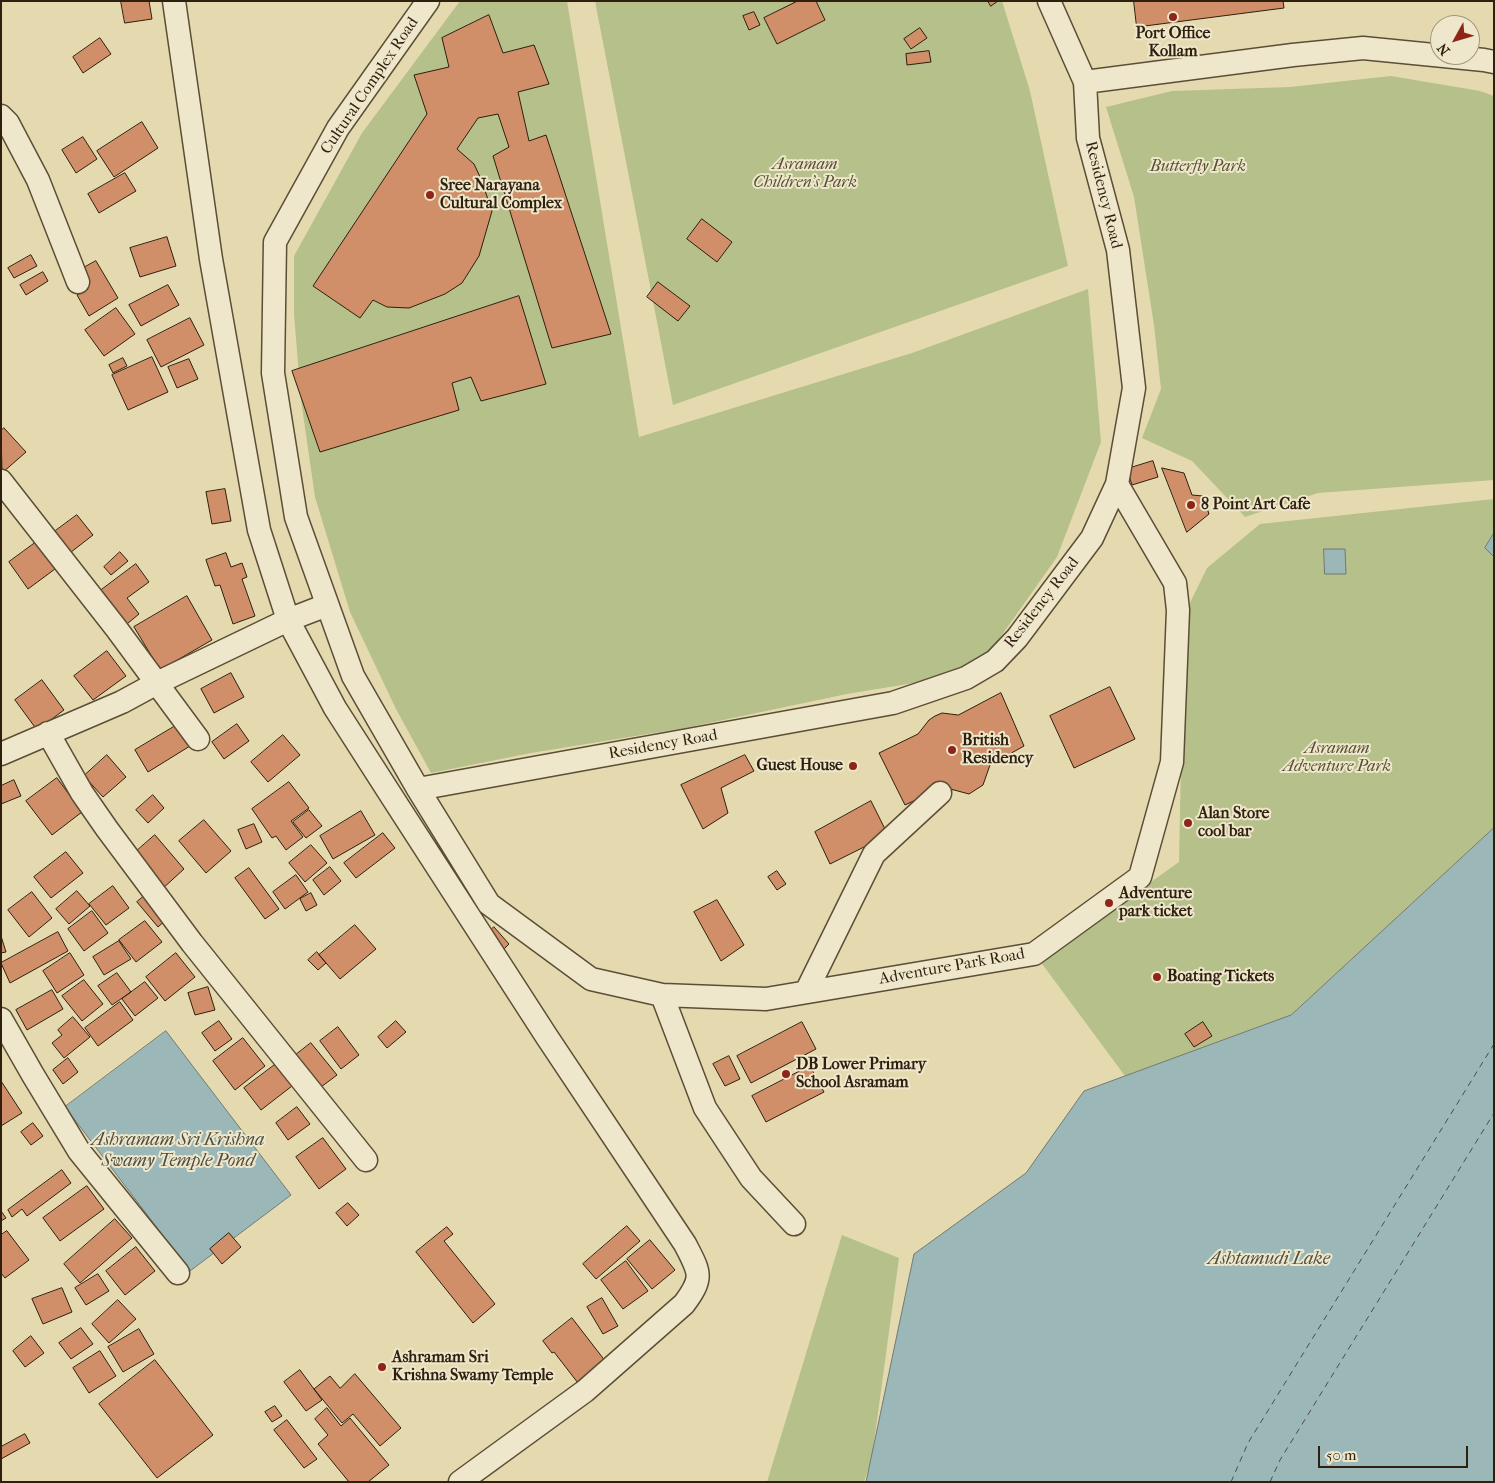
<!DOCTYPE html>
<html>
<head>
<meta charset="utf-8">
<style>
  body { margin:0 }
  #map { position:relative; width:1495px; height:1483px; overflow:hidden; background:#e5daaf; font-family:"IM FELL French Canon",serif }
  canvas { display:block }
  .frame { position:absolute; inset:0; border:2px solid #2e1f0e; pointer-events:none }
  .north { position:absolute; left:1430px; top:15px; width:50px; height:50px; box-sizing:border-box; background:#eee7cb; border:1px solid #a1977f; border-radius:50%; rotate:231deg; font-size:14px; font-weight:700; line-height:20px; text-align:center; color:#2e1f0e }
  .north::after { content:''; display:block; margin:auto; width:18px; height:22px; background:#8f2418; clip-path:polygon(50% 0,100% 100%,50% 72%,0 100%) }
  .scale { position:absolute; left:1318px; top:1446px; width:150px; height:22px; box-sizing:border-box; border:2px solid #2e1f0e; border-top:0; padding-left:6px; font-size:15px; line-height:18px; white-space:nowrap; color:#2e1f0e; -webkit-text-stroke:4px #eee7cb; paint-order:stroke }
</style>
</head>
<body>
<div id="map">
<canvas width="1495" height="1483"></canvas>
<div class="frame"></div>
<div class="north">N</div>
<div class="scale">50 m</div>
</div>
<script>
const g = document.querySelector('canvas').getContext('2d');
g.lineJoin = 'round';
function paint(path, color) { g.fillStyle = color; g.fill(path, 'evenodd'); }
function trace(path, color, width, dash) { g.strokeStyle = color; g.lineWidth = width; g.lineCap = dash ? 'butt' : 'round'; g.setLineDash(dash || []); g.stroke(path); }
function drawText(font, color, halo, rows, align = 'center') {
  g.font = font + ' "IM FELL French Canon",serif'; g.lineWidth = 4; g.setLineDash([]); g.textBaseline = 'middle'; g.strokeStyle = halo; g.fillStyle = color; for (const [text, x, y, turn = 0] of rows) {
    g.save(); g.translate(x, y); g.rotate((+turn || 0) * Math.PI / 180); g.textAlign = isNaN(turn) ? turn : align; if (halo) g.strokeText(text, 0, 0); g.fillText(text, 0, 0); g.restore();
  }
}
paint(new Path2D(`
  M 460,1 L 567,1 L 639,437 L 912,353 L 1088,289 L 1101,442 L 1057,557 L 975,673 L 847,694 L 685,728 L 531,753 L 431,773 L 396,709 L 350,612 L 315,497 L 301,400 L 294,314 L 294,256 L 362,133 Z
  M 595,1 L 1002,1 L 1030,91 L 1068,266 L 673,405 Z
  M 1391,76 L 1480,91 L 1494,96 L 1494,480 L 1318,493 L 1245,517 L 1192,461 L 1142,438 L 1161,389 L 1154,325 L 1134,197 L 1106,107 L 1172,91 L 1290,87 Z
  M 1494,499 L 1494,533 L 1485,548 L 1494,557 L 1494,828 L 1291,1015 L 1125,1076 L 1040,961 L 1179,862 L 1184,615 L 1207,568 L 1260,524 Z
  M 842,1235 L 899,1258 L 872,1457 L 864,1482 L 767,1482 Z`), '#b5c08b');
const water = new Path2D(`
  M 1494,533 L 1494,557 L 1485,548 Z
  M 1324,549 L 1345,549 L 1346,574 L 1325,574 Z
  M 1494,828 L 1494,1482 L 866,1482 L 914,1254 L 1026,1173 L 1084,1091 L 1291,1015 Z
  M 166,1031 L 291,1195 L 190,1271 L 65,1107 Z`);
paint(water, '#9cb7b7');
trace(water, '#707a73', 1);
trace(new Path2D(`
  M 1231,1482 L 1248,1443 L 1494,1044
  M 1270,1482 L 1280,1460 L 1494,1113`), '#4f4d41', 1, [6, 5]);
const building = new Path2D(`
  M 121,1 L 149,1 L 152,19 L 125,23 Z
  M 798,1 L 816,1 L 825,20 L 777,44 L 764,18 Z
  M 988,1 L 998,1 L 991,6 Z
  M 1134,1 L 1283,1 L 1284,8 L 1137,27 Z
  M 754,12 L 760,25 L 749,30 L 743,16 Z
  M 489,15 L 503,53 L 534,45 L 549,84 L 518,92 L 529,141 L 546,135 L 611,334 L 552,348 L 493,156 L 509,147 L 498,114 L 478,118 L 457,149 L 474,164 L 481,179 L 492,211 L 479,256 L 462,283 L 445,294 L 409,308 L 387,307 L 373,300 L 360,318 L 313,286 L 427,114 L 414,75 L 449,67 L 442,38 Z
  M 920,28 L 927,38 L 911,49 L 904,39 Z
  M 100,38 L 111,54 L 83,73 L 73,57 Z
  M 929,51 L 931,62 L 907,65 L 906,54 Z
  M 142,122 L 158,148 L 114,177 L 97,151 Z
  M 83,137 L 97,159 L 76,173 L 62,150 Z
  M 125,173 L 136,191 L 99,213 L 88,194 Z
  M 702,219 L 732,242 L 717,262 L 687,239 Z
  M 167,237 L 176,266 L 140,277 L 130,248 Z
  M 31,255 L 37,266 L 14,278 L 8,268 Z
  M 96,261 L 118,298 L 89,316 L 77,295 L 88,289 L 78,271 Z
  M 43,272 L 48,281 L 26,295 L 20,285 Z
  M 658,282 L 690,306 L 678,321 L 647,297 Z
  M 168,285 L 179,305 L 141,326 L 129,305 Z
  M 519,296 L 546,384 L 481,401 L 471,377 L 452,383 L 459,410 L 320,452 L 292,371 Z
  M 116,308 L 135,334 L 104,356 L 85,330 Z
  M 190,318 L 204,345 L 161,367 L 147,340 Z
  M 152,357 L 168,392 L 128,410 L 112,375 Z
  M 123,358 L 127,366 L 113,373 L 109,365 Z
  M 189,359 L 198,379 L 177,388 L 168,367 Z
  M 4,428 L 26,452 L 2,473 L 1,431 Z
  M 1153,461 L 1158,477 L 1132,485 L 1127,469 Z
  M 1162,468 L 1184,473 L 1192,495 L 1203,496 L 1209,514 L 1187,532 Z
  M 225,489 L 231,521 L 212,524 L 206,492 Z
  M 77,515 L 93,535 L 66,556 L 50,535 Z
  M 35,543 L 55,569 L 28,589 L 9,562 Z
  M 120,552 L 128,561 L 111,575 L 104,567 Z
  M 226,553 L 231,567 L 242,563 L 247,577 L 242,579 L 255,616 L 233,624 L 220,585 L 215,586 L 206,560 Z
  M 136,564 L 149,582 L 127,598 L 139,614 L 122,628 L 96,594 Z
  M 187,596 L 212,640 L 160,670 L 134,627 Z
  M 107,651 L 126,676 L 93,700 L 74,676 Z
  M 231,673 L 244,697 L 214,713 L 201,689 Z
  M 42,680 L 64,710 L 37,730 L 15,700 Z
  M 1110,687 L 1135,739 L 1074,768 L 1050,716 Z
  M 1001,693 L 1024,746 L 990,765 L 983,785 L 969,794 L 943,787 L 905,805 L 879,753 L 918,734 L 929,720 L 935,716 L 942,713 L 958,715 Z
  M 237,724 L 249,741 L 224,759 L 212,742 Z
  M 177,725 L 190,746 L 148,772 L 135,750 Z
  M 283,735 L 300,755 L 268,782 L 251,762 Z
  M 107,755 L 126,777 L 103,797 L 84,776 Z
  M 745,755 L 754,771 L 721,788 L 728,813 L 703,829 L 681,785 Z
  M 57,778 L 82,812 L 52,835 L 26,801 Z
  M 14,780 L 21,796 L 1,804 L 1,786 Z
  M 289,782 L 309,808 L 291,821 L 303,837 L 286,850 L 276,836 L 272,838 L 252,809 Z
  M 153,795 L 164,808 L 148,823 L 136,810 Z
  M 871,801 L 888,835 L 830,864 L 815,832 Z
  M 309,810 L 322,826 L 306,838 L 293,822 Z
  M 361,811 L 375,835 L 333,859 L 320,836 Z
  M 204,820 L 231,851 L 206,873 L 179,841 Z
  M 254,824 L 262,842 L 246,849 L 238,830 Z
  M 383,833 L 395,848 L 356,878 L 344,863 Z
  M 155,835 L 184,869 L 161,890 L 131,856 Z
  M 311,845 L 327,863 L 305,882 L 289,863 Z
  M 66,852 L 83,873 L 51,898 L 34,877 Z
  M 330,867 L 341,881 L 324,895 L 313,880 Z
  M 249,868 L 279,909 L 265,919 L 235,878 Z
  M 777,871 L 786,884 L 777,890 L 768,877 Z
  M 296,875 L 308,892 L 285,909 L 273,892 Z
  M 113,886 L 129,908 L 106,925 L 89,904 Z
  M 155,887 L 176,911 L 158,927 L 137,902 Z
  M 77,891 L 90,906 L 69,924 L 56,909 Z
  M 32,892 L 52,918 L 29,937 L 8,910 Z
  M 311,893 L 317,905 L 306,911 L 300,899 Z
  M 717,900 L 744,945 L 721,961 L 694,912 Z
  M 92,911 L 108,933 L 84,951 L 68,929 Z
  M 145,921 L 162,942 L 136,962 L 119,940 Z
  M 355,925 L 376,949 L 340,979 L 319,955 Z
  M 494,927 L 509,944 L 501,952 L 486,935 Z
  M 58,932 L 68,951 L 10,983 L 1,963 Z
  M 1,936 L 6,952 L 1,953 Z
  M 119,941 L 131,959 L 104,975 L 93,957 Z
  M 317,952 L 326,963 L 318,970 L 308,960 Z
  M 70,953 L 84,975 L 57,993 L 43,971 Z
  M 176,953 L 195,977 L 165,1001 L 146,977 Z
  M 117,973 L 131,992 L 112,1005 L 98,986 Z
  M 84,980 L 103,1004 L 82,1021 L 62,996 Z
  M 145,982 L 158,998 L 135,1016 L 122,999 Z
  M 208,987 L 215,1010 L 195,1015 L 188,993 Z
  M 52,990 L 63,1009 L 27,1030 L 16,1010 Z
  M 120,1002 L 133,1020 L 98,1046 L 85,1028 Z
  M 73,1017 L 90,1037 L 64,1058 L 52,1043 L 62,1035 L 58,1030 Z
  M 219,1021 L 232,1039 L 215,1051 L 202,1033 Z
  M 396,1021 L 406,1032 L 387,1048 L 378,1037 Z
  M 802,1022 L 816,1049 L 751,1083 L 737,1056 Z
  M 1203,1022 L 1212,1036 L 1194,1047 L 1185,1034 Z
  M 338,1027 L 359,1055 L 341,1069 L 320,1041 Z
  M 243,1038 L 265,1066 L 235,1090 L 213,1061 Z
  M 311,1043 L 337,1075 L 313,1093 L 288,1061 Z
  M 729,1056 L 740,1079 L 725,1086 L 713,1064 Z
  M 68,1058 L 78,1072 L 63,1084 L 53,1070 Z
  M 276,1064 L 292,1086 L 261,1110 L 244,1088 Z
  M 810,1066 L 824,1092 L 766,1122 L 752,1096 Z
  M 1,1081 L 22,1113 L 1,1126 Z
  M 297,1107 L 310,1124 L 288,1140 L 276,1123 Z
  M 33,1123 L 43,1136 L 31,1145 L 21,1132 Z
  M 323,1138 L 346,1169 L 319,1189 L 296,1157 Z
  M 62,1170 L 71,1183 L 27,1216 L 22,1209 L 12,1217 L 8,1210 Z
  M 87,1186 L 104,1209 L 60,1241 L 43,1218 Z
  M 348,1203 L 359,1215 L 347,1226 L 336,1213 Z
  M 1,1211 L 6,1218 L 1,1221 Z
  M 115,1219 L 132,1238 L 80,1283 L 64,1264 Z
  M 627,1226 L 640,1241 L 596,1279 L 583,1264 Z
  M 447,1227 L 453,1234 L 444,1241 L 495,1304 L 473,1323 L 416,1252 Z
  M 7,1231 L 29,1260 L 5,1278 L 1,1273 L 1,1235 Z
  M 229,1233 L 241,1247 L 222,1264 L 210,1249 Z
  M 650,1240 L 675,1270 L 652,1289 L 627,1259 Z
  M 136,1247 L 155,1271 L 125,1295 L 106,1271 Z
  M 626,1261 L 648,1291 L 623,1309 L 601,1280 Z
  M 98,1274 L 109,1291 L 86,1305 L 75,1288 Z
  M 62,1288 L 72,1312 L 43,1324 L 32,1299 Z
  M 602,1298 L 618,1326 L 603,1334 L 587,1307 Z
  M 118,1300 L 136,1319 L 109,1343 L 92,1324 Z
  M 572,1318 L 606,1362 L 578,1383 L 554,1352 L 552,1353 L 543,1341 Z
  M 81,1328 L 93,1344 L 71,1359 L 59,1343 Z
  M 139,1329 L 154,1354 L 123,1372 L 108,1347 Z
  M 31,1336 L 44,1353 L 25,1367 L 13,1351 Z
  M 100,1351 L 116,1376 L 89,1393 L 73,1368 Z
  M 155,1360 L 213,1435 L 157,1478 L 99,1404 Z
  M 300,1370 L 322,1400 L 306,1411 L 284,1382 Z
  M 355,1374 L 401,1428 L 380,1446 L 353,1414 L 342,1423 L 314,1389 L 330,1376 L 340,1388 Z
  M 275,1406 L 282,1416 L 272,1422 L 265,1412 Z
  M 327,1408 L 341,1426 L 350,1418 L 389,1465 L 368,1482 L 349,1482 L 318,1444 L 328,1435 L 315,1419 Z
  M 287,1420 L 317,1459 L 304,1468 L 274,1430 Z
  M 25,1434 L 30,1443 L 1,1459 L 1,1447 Z`);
paint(building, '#d08f69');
trace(building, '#2e1f0e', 1);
const minor = new Path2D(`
  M 174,1 L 211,259 L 259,530 L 288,620 L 335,708 L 394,800 L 547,1037 L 685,1244 C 700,1273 704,1277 684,1304 L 585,1391 L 460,1482
  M 428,1 L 338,128 L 275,242 L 273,373 L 296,517 L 353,676 L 418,789 L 489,904 L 591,979 L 662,995 L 766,999 L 1034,954 L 1140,877 L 1172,762 L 1178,610 L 1175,583 L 1117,484
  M 1085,82 L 1293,55 L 1363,48 L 1484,60 L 1494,62
  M 1,116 L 8,123 L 38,180 L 78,282
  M 1,481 L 116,628 L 198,739
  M 48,733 L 82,793 L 107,829 L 192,943 L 366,1160
  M 1,754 L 122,702 L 157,683 L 288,620 L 327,605
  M 418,789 L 893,703 L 966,678 L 995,661 L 1017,638 L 1092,538 L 1117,484 L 1134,388 L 1118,250 L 1088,138 L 1085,82 L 1049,1
  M 806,992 L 874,854 L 940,793
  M 662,995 L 705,1108 L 751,1178 L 794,1224
  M 1,1019 L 33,1075 L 79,1151 L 178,1273`);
trace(minor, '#5c4e36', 25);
trace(minor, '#eee7cb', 22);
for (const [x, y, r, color] of [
  [1173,17,5,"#8f2418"],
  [430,195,5,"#8f2418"],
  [1191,505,5,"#8f2418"],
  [952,750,5,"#8f2418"],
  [853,766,5,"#8f2418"],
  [1188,823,5,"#8f2418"],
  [1109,903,5,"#8f2418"],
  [1157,977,5,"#8f2418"],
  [786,1074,5,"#8f2418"],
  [382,1367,5,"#8f2418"]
]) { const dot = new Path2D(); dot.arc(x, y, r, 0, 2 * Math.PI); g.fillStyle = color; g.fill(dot); trace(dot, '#eee7cb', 2); }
drawText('bold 16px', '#2e1f0e', '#eee7cb', [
  ["Port Office",1173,34,"center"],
  ["Kollam",1173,52,"center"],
  ["Sree Narayana",440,186],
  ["Cultural Complex",440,204],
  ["8 Point Art Cafe",1201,505],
  ["British",962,741],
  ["Residency",962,759],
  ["Guest House",843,766,"right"],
  ["Alan Store",1198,814],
  ["cool bar",1198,832],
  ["Adventure",1119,894],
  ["park ticket",1119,912],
  ["Boating Tickets",1167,977],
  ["DB Lower Primary",796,1065],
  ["School Asramam",796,1083],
  ["Ashramam Sri",392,1358],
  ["Krishna Swamy Temple",392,1376]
], 'left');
drawText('16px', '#2e1f0e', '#eee7cb', [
  ["Cultural Complex Road",370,86,-56],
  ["Residency Road",1103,195,76],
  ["Residency Road",1042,603,-52],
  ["Residency Road",663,745,-10],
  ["Adventure Park Road",952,967,-10]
]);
drawText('italic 16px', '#564f34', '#eee7cb', [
  ["Asramam",805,165],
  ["Children's Park",805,183],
  ["Butterfly Park",1198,167],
  ["Asramam",1337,749],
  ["Adventure Park",1337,767]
]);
drawText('italic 18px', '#4f4d41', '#eee7cb', [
  ["Ashramam Sri Krishna",178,1141],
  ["Swamy Temple Pond",178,1162],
  ["Ashtamudi Lake",1269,1260]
]);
</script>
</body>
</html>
